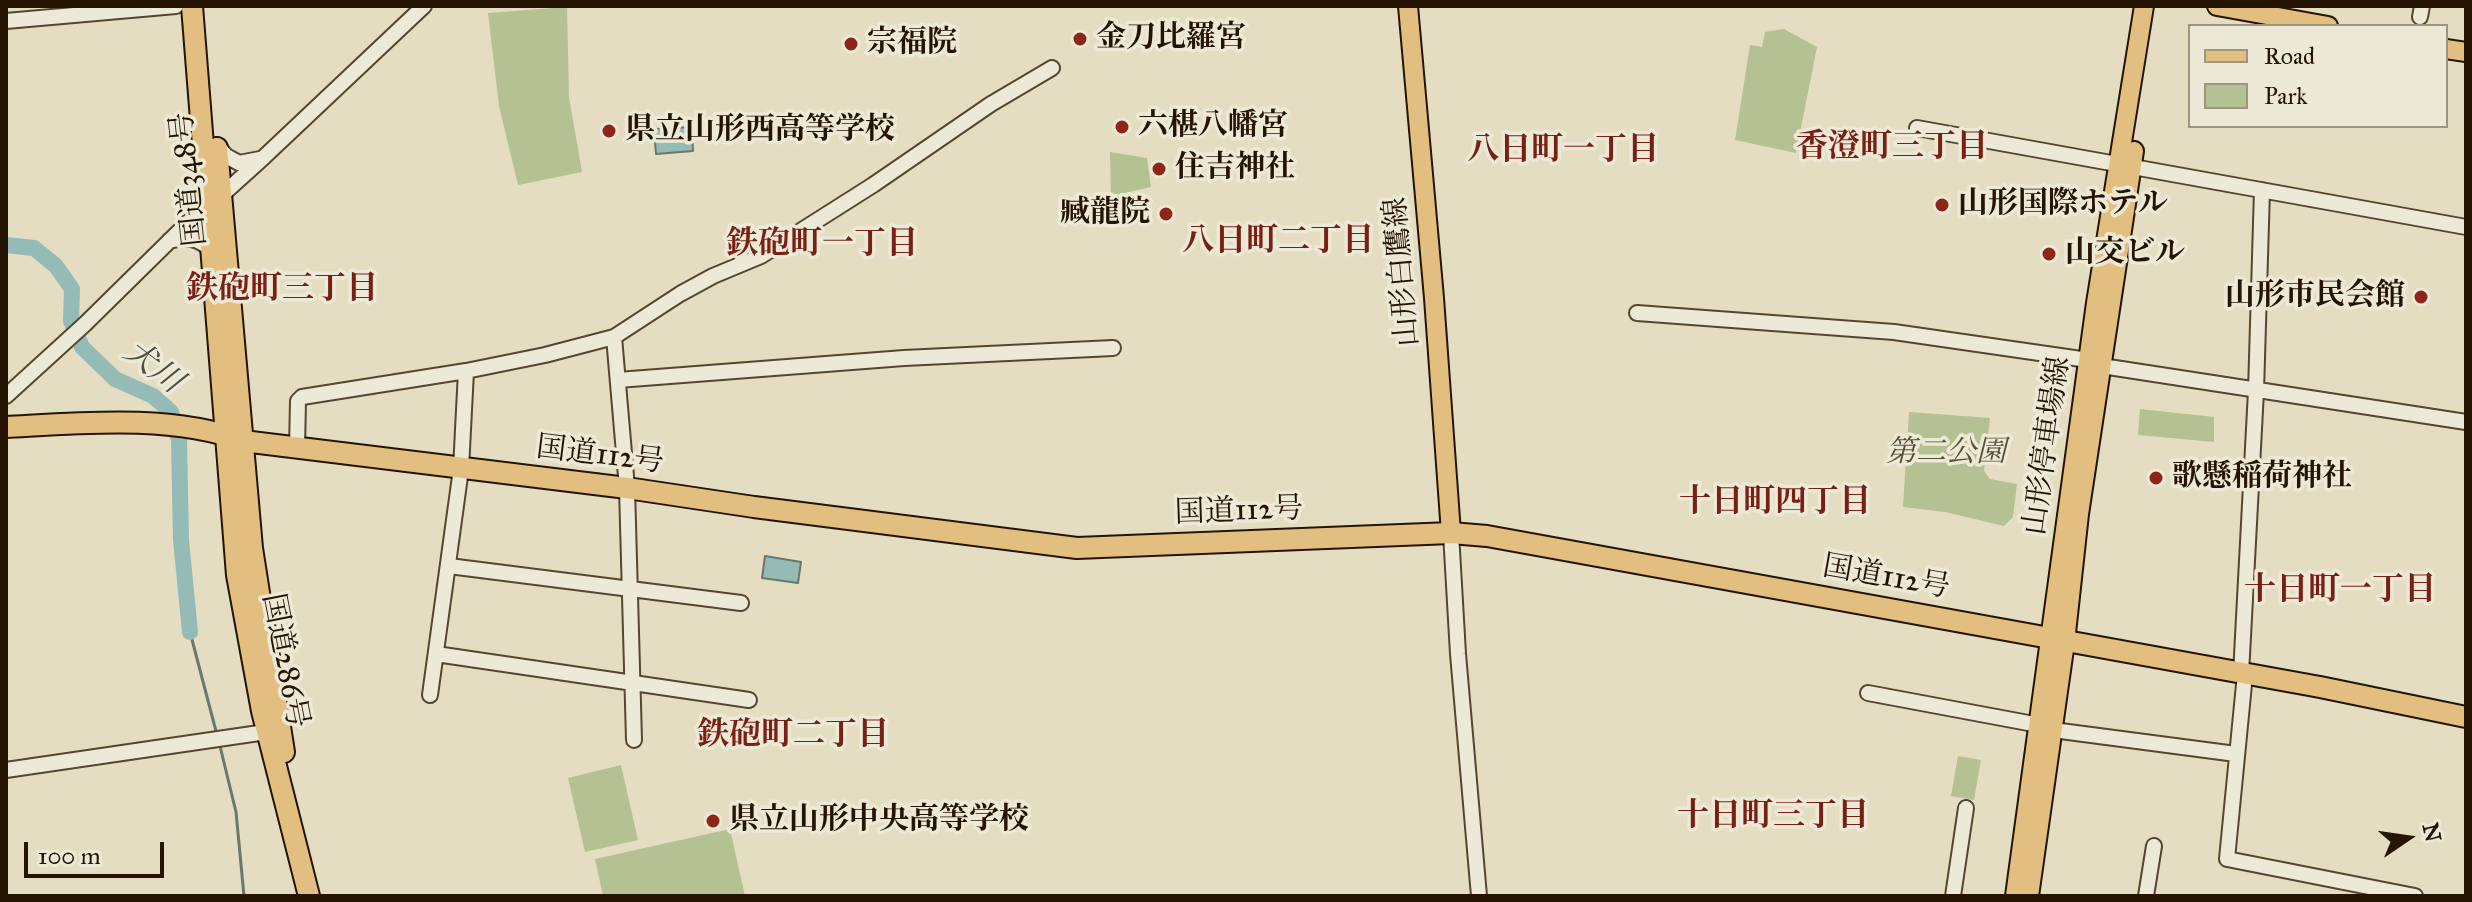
<!DOCTYPE html>
<html>
<head>
<meta charset="utf-8">
<style>
  body { margin:0 }
  #map { position:relative; width:2472px; height:902px; overflow:hidden; background:#e4ddc2; font-family:"IM FELL Great Primer",serif }
  canvas { display:block }
  .frame { position:absolute; inset:0; border:8px solid #251401; pointer-events:none }
  .legend { position:absolute; left:2188px; top:24px; width:260px; height:104px; box-sizing:border-box; background:#ede9d7; border:2px solid #9d9481; margin:0; padding:10px 14px; list-style:none; font-size:24px; color:#251401 }
  .legend li { display:flex; align-items:center; gap:16px; height:40px }
  .legend b { width:40px; border:2px solid #9d9481 }
  .north { position:absolute; left:2368px; top:798px; width:80px; height:80px; -webkit-text-stroke:6px #ede9d7; paint-order:stroke; rotate:77deg; font-size:22px; font-weight:700; line-height:32px; text-align:center; color:#251401 }
  .north::after { content:''; display:block; margin:auto; width:28px; height:36px; background:#251401; clip-path:polygon(50% 0,100% 100%,50% 72%,0 100%) }
  .scale { position:absolute; left:24px; top:842px; width:140px; height:36px; box-sizing:border-box; border:4px solid #251401; border-top:0; padding-left:10px; font-size:24px; line-height:28px; white-space:nowrap; color:#251401; -webkit-text-stroke:6px #ede9d7; paint-order:stroke }
</style>
</head>
<body>
<div id="map">
<canvas width="2472" height="902"></canvas>
<div class="frame"></div>
<ul class="legend">
<li><b style="height:10px;background:#e2be81"></b>Road</li>
<li><b style="height:22px;background:#b4c193"></b>Park</li>
</ul>
<div class="north">N</div>
<div class="scale">100 m</div>
</div>
<script>
const g = document.querySelector('canvas').getContext('2d');
g.lineJoin = 'round';
function paint(path, color) { g.fillStyle = color; g.fill(path, 'evenodd'); }
function trace(path, color, width, dash) { g.strokeStyle = color; g.lineWidth = width; g.lineCap = dash ? 'butt' : 'round'; g.setLineDash(dash || []); g.stroke(path); }
function drawText(font, color, halo, rows, align = 'center') {
  g.font = font + ' "IM FELL Great Primer","Noto Serif JP",serif'; g.lineWidth = 7; g.setLineDash([]); g.textBaseline = 'middle'; g.strokeStyle = halo; g.fillStyle = color; for (const [text, x, y, turn = 0] of rows) {
    g.save(); g.translate(x, y); g.rotate((+turn || 0) * Math.PI / 180); g.textAlign = isNaN(turn) ? turn : align; if (halo) g.strokeText(text, 0, 0); g.fillText(text, 0, 0); g.restore();
  }
}
paint(new Path2D(`
  M 567,7 L 569,97 L 582,172 L 518,185 L 499,106 L 488,13 Z
  M 1784,29 L 1817,47 L 1796,153 L 1735,140 L 1750,45 L 1762,47 L 1765,32 Z
  M 1110,152 L 1147,158 L 1151,187 L 1111,196 Z
  M 2140,409 L 2214,417 L 2214,442 L 2138,435 Z
  M 1909,412 L 1990,418 L 1984,471 L 1990,479 L 2017,484 L 2013,517 L 2004,526 L 1945,512 L 1903,507 Z
  M 1958,756 L 1981,760 L 1974,800 L 1951,796 Z
  M 621,765 L 638,840 L 585,852 L 568,778 Z
  M 730,829 L 745,896 L 603,896 L 595,859 Z`), '#b4c193');
const water = new Path2D(`
  M 692,127 L 693,151 L 656,154 L 654,129 Z
  M 765,556 L 801,562 L 798,583 L 762,578 Z`);
paint(water, '#95bbb7');
trace(water, '#68786e', 2);
trace(new Path2D(`
  M 190,632 L 217,735
  M 219,742 L 236,812 L 244,896`), '#68786e', 3);
trace(new Path2D(`
  M 6,245 L 34,248 L 56,266 L 72,289 L 71,321 L 82,347 L 115,379 L 153,396 L 171,412 L 179,440 L 181,540 L 190,632`), '#95bbb7', 16);
const minor = new Path2D(`
  M 2420,17 L 2422,6
  M 6,21 L 176,6
  M 1917,128 L 2466,227
  M 217,145 L 226,156 L 239,163 L 260,159
  M 169,241 C 186,236 199,238 212,251
  M 1637,313 L 1894,332 L 2088,360
  M 614,337 L 627,488 L 634,740
  M 2102,366 L 2466,422
  M 618,380 L 904,358 L 1113,348
  M 6,396 L 85,324 L 209,202 L 223,194 L 264,157 L 424,6
  M 297,448 L 298,401 L 302,397 L 466,371 L 545,355 L 614,337 L 680,294 L 713,276 L 761,256 L 873,185 L 991,104 L 1052,68
  M 1451,533 L 1458,654 L 1479,896
  M 449,566 L 741,603
  M 436,654 L 749,700
  M 2241,674 L 2256,391 L 2262,190
  M 2245,674 L 2227,859 L 2415,896
  M 1868,693 L 2039,725
  M 430,695 L 461,469 L 466,371
  M 2053,730 L 2236,754
  M 6,770 L 266,732 L 274,735
  M 1953,896 L 1966,808
  M 2146,896 L 2154,846`);
const major = new Path2D(`
  M 1408,6 L 1434,298 L 1451,533
  M 2217,6 L 2328,26
  M 2446,49 L 2466,52
  M 2015,896 L 2096,303 L 2144,6
  M 2029,896 L 2065,642 L 2079,514 L 2134,151`);
const highway = new Path2D(`
  M 192,6 L 237,575 L 262,711 L 309,896
  M 217,148 L 252,548 L 284,752
  M 6,427 C 80,423 173,414 243,441 L 627,488 L 754,507 L 1077,548 L 1451,533 L 1487,536 L 2320,687 L 2466,717`);
trace(minor, '#554631', 18);
trace(major, '#251401', 22);
trace(highway, '#251401', 24);
trace(minor, '#ede9d7', 14);
trace(major, '#e2be81', 18);
trace(highway, '#e2be81', 20);
for (const [x, y, r, color] of [
  [1080,39,8,"#8f2418"],
  [851,44,8,"#8f2418"],
  [1122,127,8,"#8f2418"],
  [609,131,8,"#8f2418"],
  [1159,169,8,"#8f2418"],
  [1942,205,8,"#8f2418"],
  [1166,214,8,"#8f2418"],
  [2049,254,8,"#8f2418"],
  [2421,297,8,"#8f2418"],
  [2156,478,8,"#8f2418"],
  [713,821,8,"#8f2418"]
]) { const dot = new Path2D(); dot.arc(x, y, r, 0, 2 * Math.PI); g.fillStyle = color; g.fill(dot); trace(dot, '#ede9d7', 3); }
drawText('bold 30px', '#251401', '#ede9d7', [
  ["金刀比羅宮",1096,39],
  ["宗福院",867,44],
  ["六椹八幡宮",1138,127],
  ["県立山形西高等学校",625,131],
  ["住吉神社",1175,169],
  ["山形国際ホテル",1958,205],
  ["臧龍院",1150,214,"right"],
  ["山交ビル",2065,254],
  ["山形市民会館",2405,297,"right"],
  ["歌懸稲荷神社",2172,478],
  ["県立山形中央高等学校",729,821]
], 'left');
drawText('30px', '#251401', '#ede9d7', [
  ["国道348号",190,179,-96],
  ["山形白鷹線",1403,272,-95],
  ["山形停車場線",2048,446,-82],
  ["国道112号",600,456,7],
  ["国道112号",1239,512,-2],
  ["国道112号",1886,578,10],
  ["国道286号",284,661,79]
]);
drawText('italic 30px', '#575134', '#ede9d7', [
  ["第二公園",1946,454]
]);
drawText('bold 32px', '#7a1f14', '#ede9d7', [
  ["香澄町三丁目",1892,148],
  ["八日町一丁目",1563,151],
  ["八日町二丁目",1278,242],
  ["鉄砲町一丁目",822,245],
  ["鉄砲町三丁目",282,290],
  ["十日町四丁目",1775,503],
  ["十日町一丁目",2340,591],
  ["鉄砲町二丁目",793,736],
  ["十日町三丁目",1773,817]
]);
drawText('italic 32px', '#4c4e41', '#ede9d7', [
  ["犬川",152,368,37]
]);
</script>
</body>
</html>
